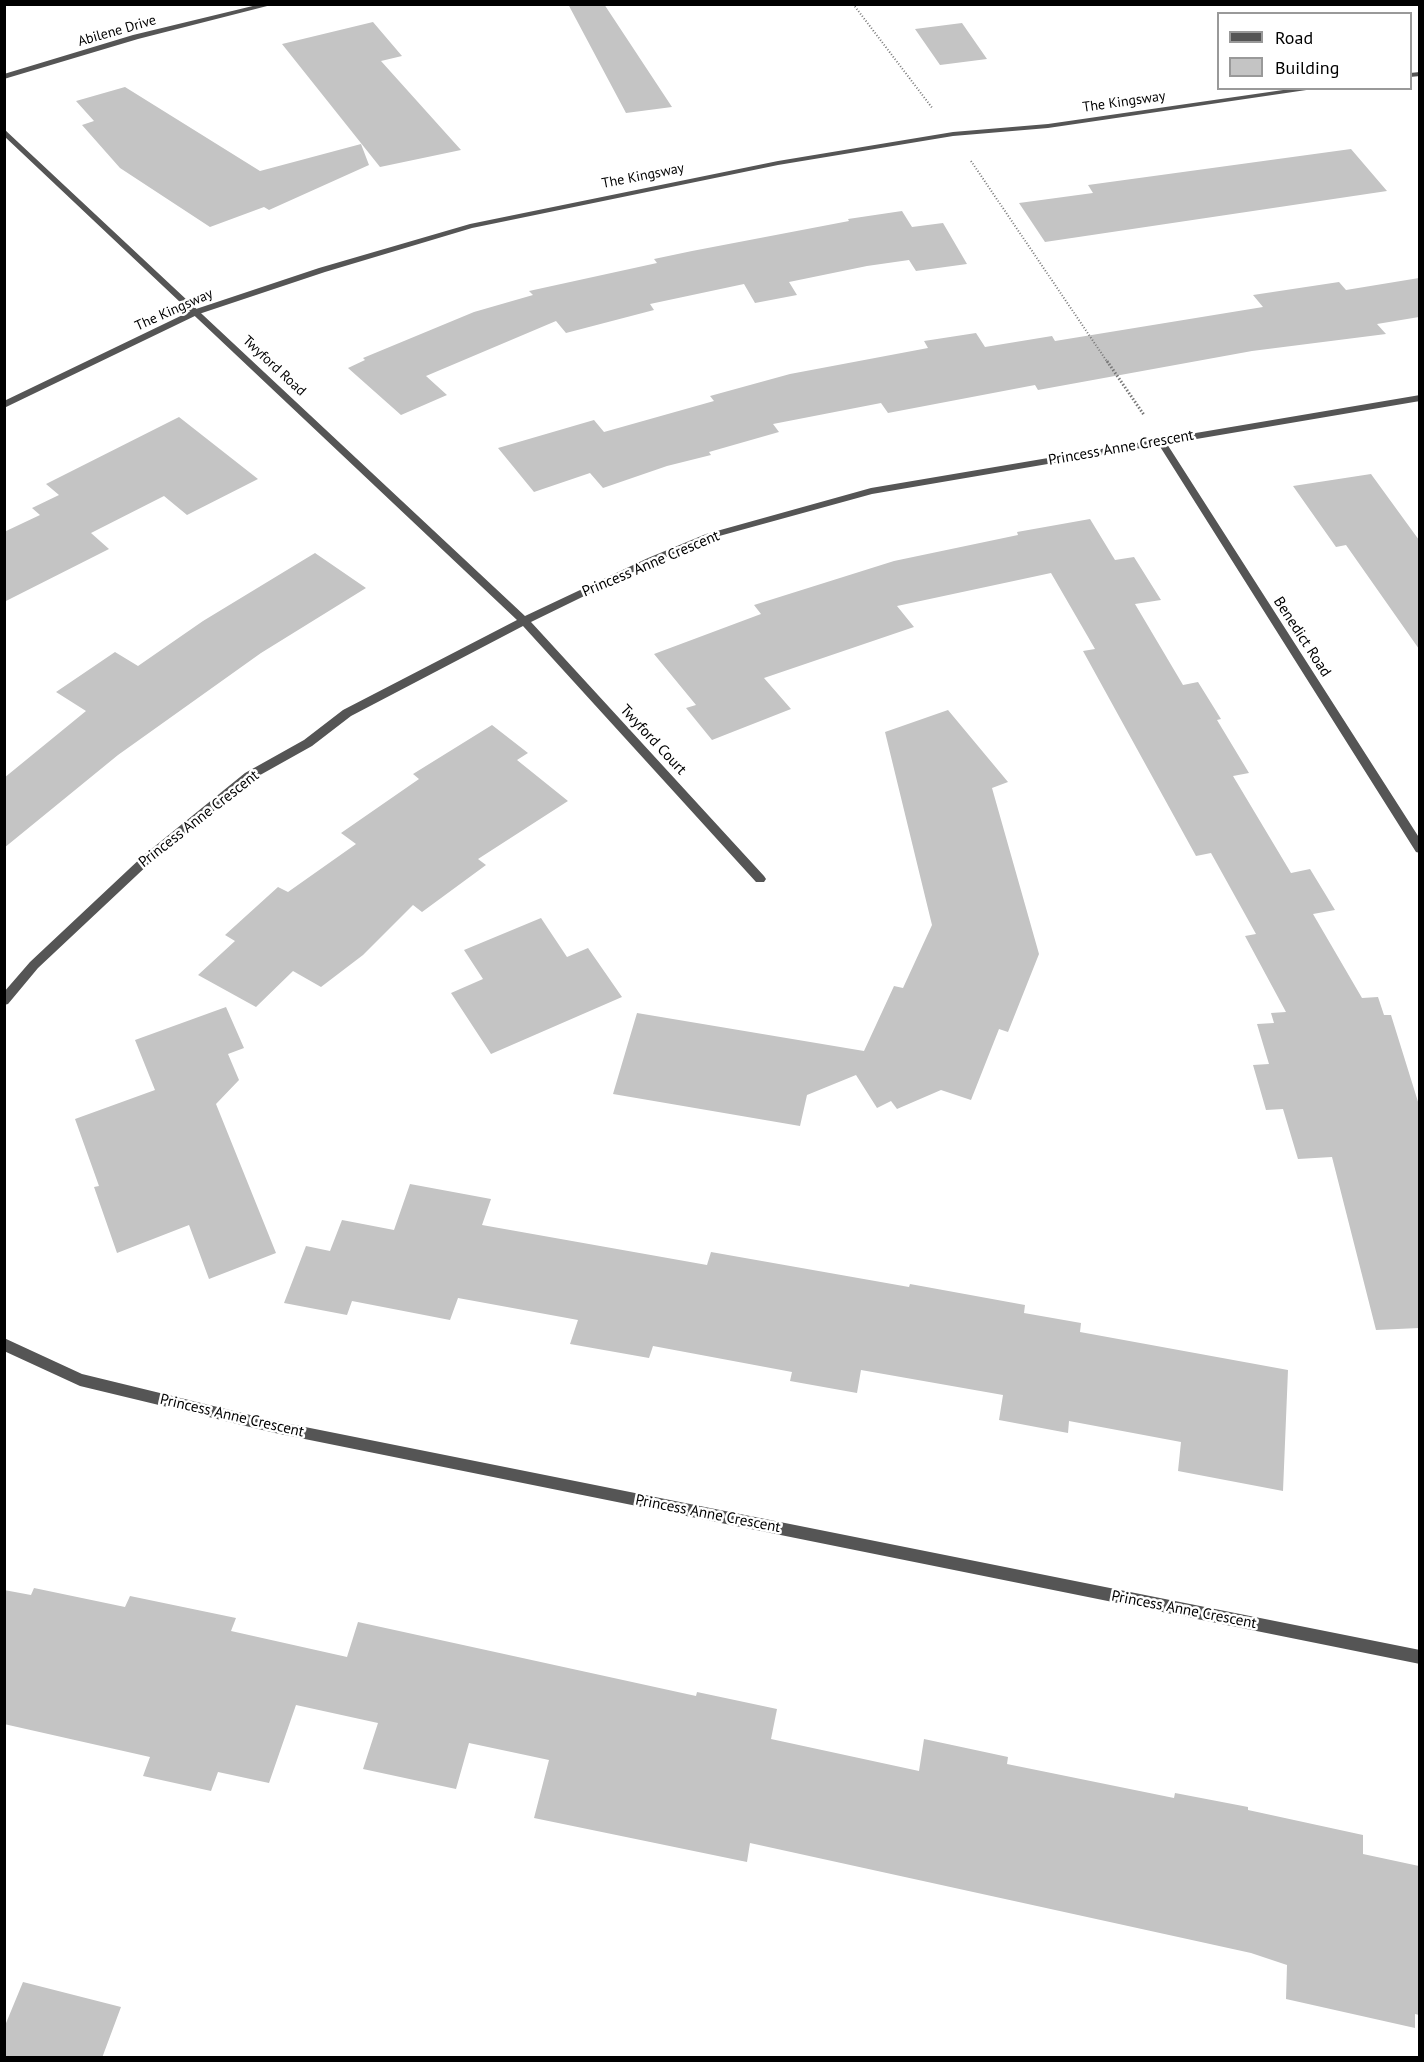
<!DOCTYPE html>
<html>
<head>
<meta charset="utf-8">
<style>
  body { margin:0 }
  #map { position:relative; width:1424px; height:2062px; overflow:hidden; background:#fff; font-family:"PT Sans",sans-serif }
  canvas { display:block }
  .frame { position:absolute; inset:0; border:6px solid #000; pointer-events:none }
  .legend { position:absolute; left:1217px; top:12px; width:195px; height:78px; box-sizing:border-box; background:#fff; border:2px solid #999; margin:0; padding:8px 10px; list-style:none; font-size:18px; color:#000 }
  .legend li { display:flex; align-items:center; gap:12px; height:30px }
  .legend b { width:30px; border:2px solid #999 }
</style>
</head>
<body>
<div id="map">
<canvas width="1424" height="2062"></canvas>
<div class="frame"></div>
<ul class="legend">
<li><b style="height:8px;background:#555"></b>Road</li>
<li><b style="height:16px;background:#c4c4c4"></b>Building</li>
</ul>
</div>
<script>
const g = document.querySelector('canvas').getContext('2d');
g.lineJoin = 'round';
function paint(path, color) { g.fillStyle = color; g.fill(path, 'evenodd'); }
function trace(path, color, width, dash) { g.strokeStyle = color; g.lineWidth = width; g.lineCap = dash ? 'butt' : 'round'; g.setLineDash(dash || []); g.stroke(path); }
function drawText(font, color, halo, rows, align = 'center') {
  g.font = font + ' "PT Sans",sans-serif'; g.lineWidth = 5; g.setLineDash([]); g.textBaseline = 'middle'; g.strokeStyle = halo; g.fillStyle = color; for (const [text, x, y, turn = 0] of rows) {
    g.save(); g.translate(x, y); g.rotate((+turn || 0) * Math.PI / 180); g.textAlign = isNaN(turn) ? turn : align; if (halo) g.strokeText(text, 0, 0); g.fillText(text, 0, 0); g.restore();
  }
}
paint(new Path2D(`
  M 568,4 L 604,4 L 672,107 L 626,113 Z
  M 373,22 L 402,56 L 381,61 L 461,150 L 380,167 L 282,44 Z
  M 962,23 L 987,59 L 940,65 L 915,29 Z
  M 125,87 L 260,171 L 361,144 L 369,165 L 269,210 L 264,207 L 210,227 L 120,168 L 82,125 L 94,121 L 76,101 Z
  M 1351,149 L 1387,191 L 1045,242 L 1019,203 L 1093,193 L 1088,185 Z
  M 902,211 L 912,227 L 943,223 L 967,264 L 916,271 L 909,260 L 867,266 L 789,282 L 797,295 L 755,303 L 744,284 L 650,304 L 654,310 L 566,333 L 556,321 L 426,376 L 447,395 L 401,415 L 348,368 L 365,360 L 363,358 L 474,312 L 533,295 L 529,291 L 657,263 L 654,259 L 692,251 L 849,221 L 848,219 Z
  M 1419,278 L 1419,317 L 1377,324 L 1386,334 L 1252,351 L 1038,390 L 1035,385 L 888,413 L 881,403 L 773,424 L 779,432 L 709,452 L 711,455 L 667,466 L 603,488 L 590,473 L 534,492 L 498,448 L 594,420 L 604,432 L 714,401 L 710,396 L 790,374 L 928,348 L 924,341 L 976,333 L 985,347 L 1052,336 L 1055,341 L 1263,307 L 1253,295 L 1339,282 L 1346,290 Z
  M 179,417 L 258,479 L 187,515 L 164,496 L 91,533 L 109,549 L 4,602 L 4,532 L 40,515 L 32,508 L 59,495 L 46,484 Z
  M 1371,474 L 1419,540 L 1419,649 L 1346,545 L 1336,547 L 1293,486 Z
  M 1090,519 L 1115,560 L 1134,557 L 1161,600 L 1135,604 L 1183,685 L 1198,682 L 1221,719 L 1217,720 L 1249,773 L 1233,776 L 1291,873 L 1310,869 L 1335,910 L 1313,914 L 1362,998 L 1378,997 L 1384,1015 L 1391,1015 L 1419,1105 L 1419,1328 L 1376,1330 L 1332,1157 L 1298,1159 L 1283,1109 L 1266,1110 L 1253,1065 L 1269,1064 L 1257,1024 L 1274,1023 L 1271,1013 L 1286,1012 L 1245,936 L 1256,934 L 1211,853 L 1196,856 L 1083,651 L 1095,649 L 1051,573 L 897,606 L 914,627 L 764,678 L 791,709 L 712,740 L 686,708 L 696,705 L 654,654 L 761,614 L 754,605 L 894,561 L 1018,535 L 1017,532 Z
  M 315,553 L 366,588 L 261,653 L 118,755 L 4,848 L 4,778 L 86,711 L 56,692 L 115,652 L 138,666 L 203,621 Z
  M 948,710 L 1008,782 L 992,788 L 1039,954 L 1008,1032 L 999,1029 L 971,1100 L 941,1090 L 897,1109 L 891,1101 L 877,1108 L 856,1075 L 807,1095 L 800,1126 L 613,1094 L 637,1013 L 864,1051 L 894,986 L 903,988 L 932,925 L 885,732 Z
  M 492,725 L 528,753 L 517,760 L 568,801 L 478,859 L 486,865 L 422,912 L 413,905 L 363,955 L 321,987 L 293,971 L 256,1007 L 198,975 L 235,941 L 225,935 L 278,887 L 288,892 L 356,844 L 341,833 L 419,779 L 413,774 Z
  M 541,918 L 567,957 L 588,948 L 622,997 L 491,1054 L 451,993 L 483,979 L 464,950 Z
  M 226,1007 L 244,1048 L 228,1054 L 239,1080 L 216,1104 L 276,1253 L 209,1279 L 189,1225 L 117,1253 L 94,1187 L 99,1186 L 75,1119 L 155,1090 L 135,1040 Z
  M 410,1184 L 491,1199 L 482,1225 L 707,1265 L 711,1252 L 909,1287 L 910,1284 L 1025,1305 L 1024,1313 L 1081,1323 L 1080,1332 L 1288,1370 L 1283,1491 L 1178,1471 L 1181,1442 L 1069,1421 L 1068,1433 L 999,1420 L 1003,1395 L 861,1370 L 857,1393 L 790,1381 L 792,1372 L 653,1346 L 649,1358 L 570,1344 L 578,1320 L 458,1298 L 450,1320 L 352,1301 L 347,1315 L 284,1303 L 306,1246 L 330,1251 L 342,1220 L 394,1230 Z
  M 34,1588 L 125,1607 L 130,1596 L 236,1618 L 231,1631 L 347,1657 L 358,1622 L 696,1696 L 697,1692 L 777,1709 L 771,1739 L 919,1771 L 924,1739 L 1008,1757 L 1007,1764 L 1174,1798 L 1175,1793 L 1248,1807 L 1248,1810 L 1363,1835 L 1363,1854 L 1419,1866 L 1419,2015 L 1415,2014 L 1415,2028 L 1286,1999 L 1287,1965 L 1251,1953 L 750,1843 L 747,1862 L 534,1818 L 549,1760 L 469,1743 L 456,1789 L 363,1769 L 378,1723 L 296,1705 L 269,1783 L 218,1772 L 211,1791 L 143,1776 L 150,1757 L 4,1724 L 4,1590 L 31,1595 Z
  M 23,1982 L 121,2007 L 102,2058 L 4,2058 L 4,2028 Z`), '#c4c4c4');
trace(new Path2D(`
  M 853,4 L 933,109
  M 971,161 L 1108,363`), '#777', 2, [1, 2]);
trace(new Path2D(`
  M 1107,361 L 1144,415`), '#777', 3, [1.5, 2]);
paint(new Path2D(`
  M 261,4 L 275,4 L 138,39 L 4,79 L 4,74 L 133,35 Z
  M 4,129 L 525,616 L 648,558 L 706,534 L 871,488 L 1420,395 L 1420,401 L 1167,444 L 1420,839 L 1420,853 L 1416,852 L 1159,445 L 872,494 L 712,538 L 654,562 L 531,622 L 764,876 L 766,879 L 764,882 L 756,882 L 523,626 L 351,716 L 312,746 L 253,779 L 152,861 L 38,968 L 8,1004 L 4,1005 L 4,992 L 30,962 L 144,855 L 245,773 L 304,740 L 343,710 L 517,620 L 4,136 Z
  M 4,1338 L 82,1374 L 275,1421 L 1420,1650 L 1420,1664 L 275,1433 L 80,1386 L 4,1351 Z`), '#555');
paint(new Path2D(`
  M 1420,72 L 1420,76 L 1410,77 L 1410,73 Z
  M 1297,88 L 1320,88 L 1048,128 L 953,136 L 778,165 L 472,228 L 325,272 L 199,314 L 4,408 L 4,401 L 193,310 L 319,268 L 470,224 L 778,161 L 953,132 L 1048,124 Z`), '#555');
drawText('14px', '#000', '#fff', [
  ["Abilene Drive",117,31,-16],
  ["The Kingsway",1124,102,-8],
  ["The Kingsway",643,176,-11],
  ["The Kingsway",174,310,-24],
  ["Twyford Road",274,366,43]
]);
drawText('15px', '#000', '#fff', [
  ["Princess Anne Crescent",1121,448,-10],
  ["Princess Anne Crescent",651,564,-23],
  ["Benedict Road",1302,637,57],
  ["Twyford Court",653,740,47],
  ["Princess Anne Crescent",199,819,-38],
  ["Princess Anne Crescent",232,1416,13],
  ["Princess Anne Crescent",708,1514,11],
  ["Princess Anne Crescent",1184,1610,11]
]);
</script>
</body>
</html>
